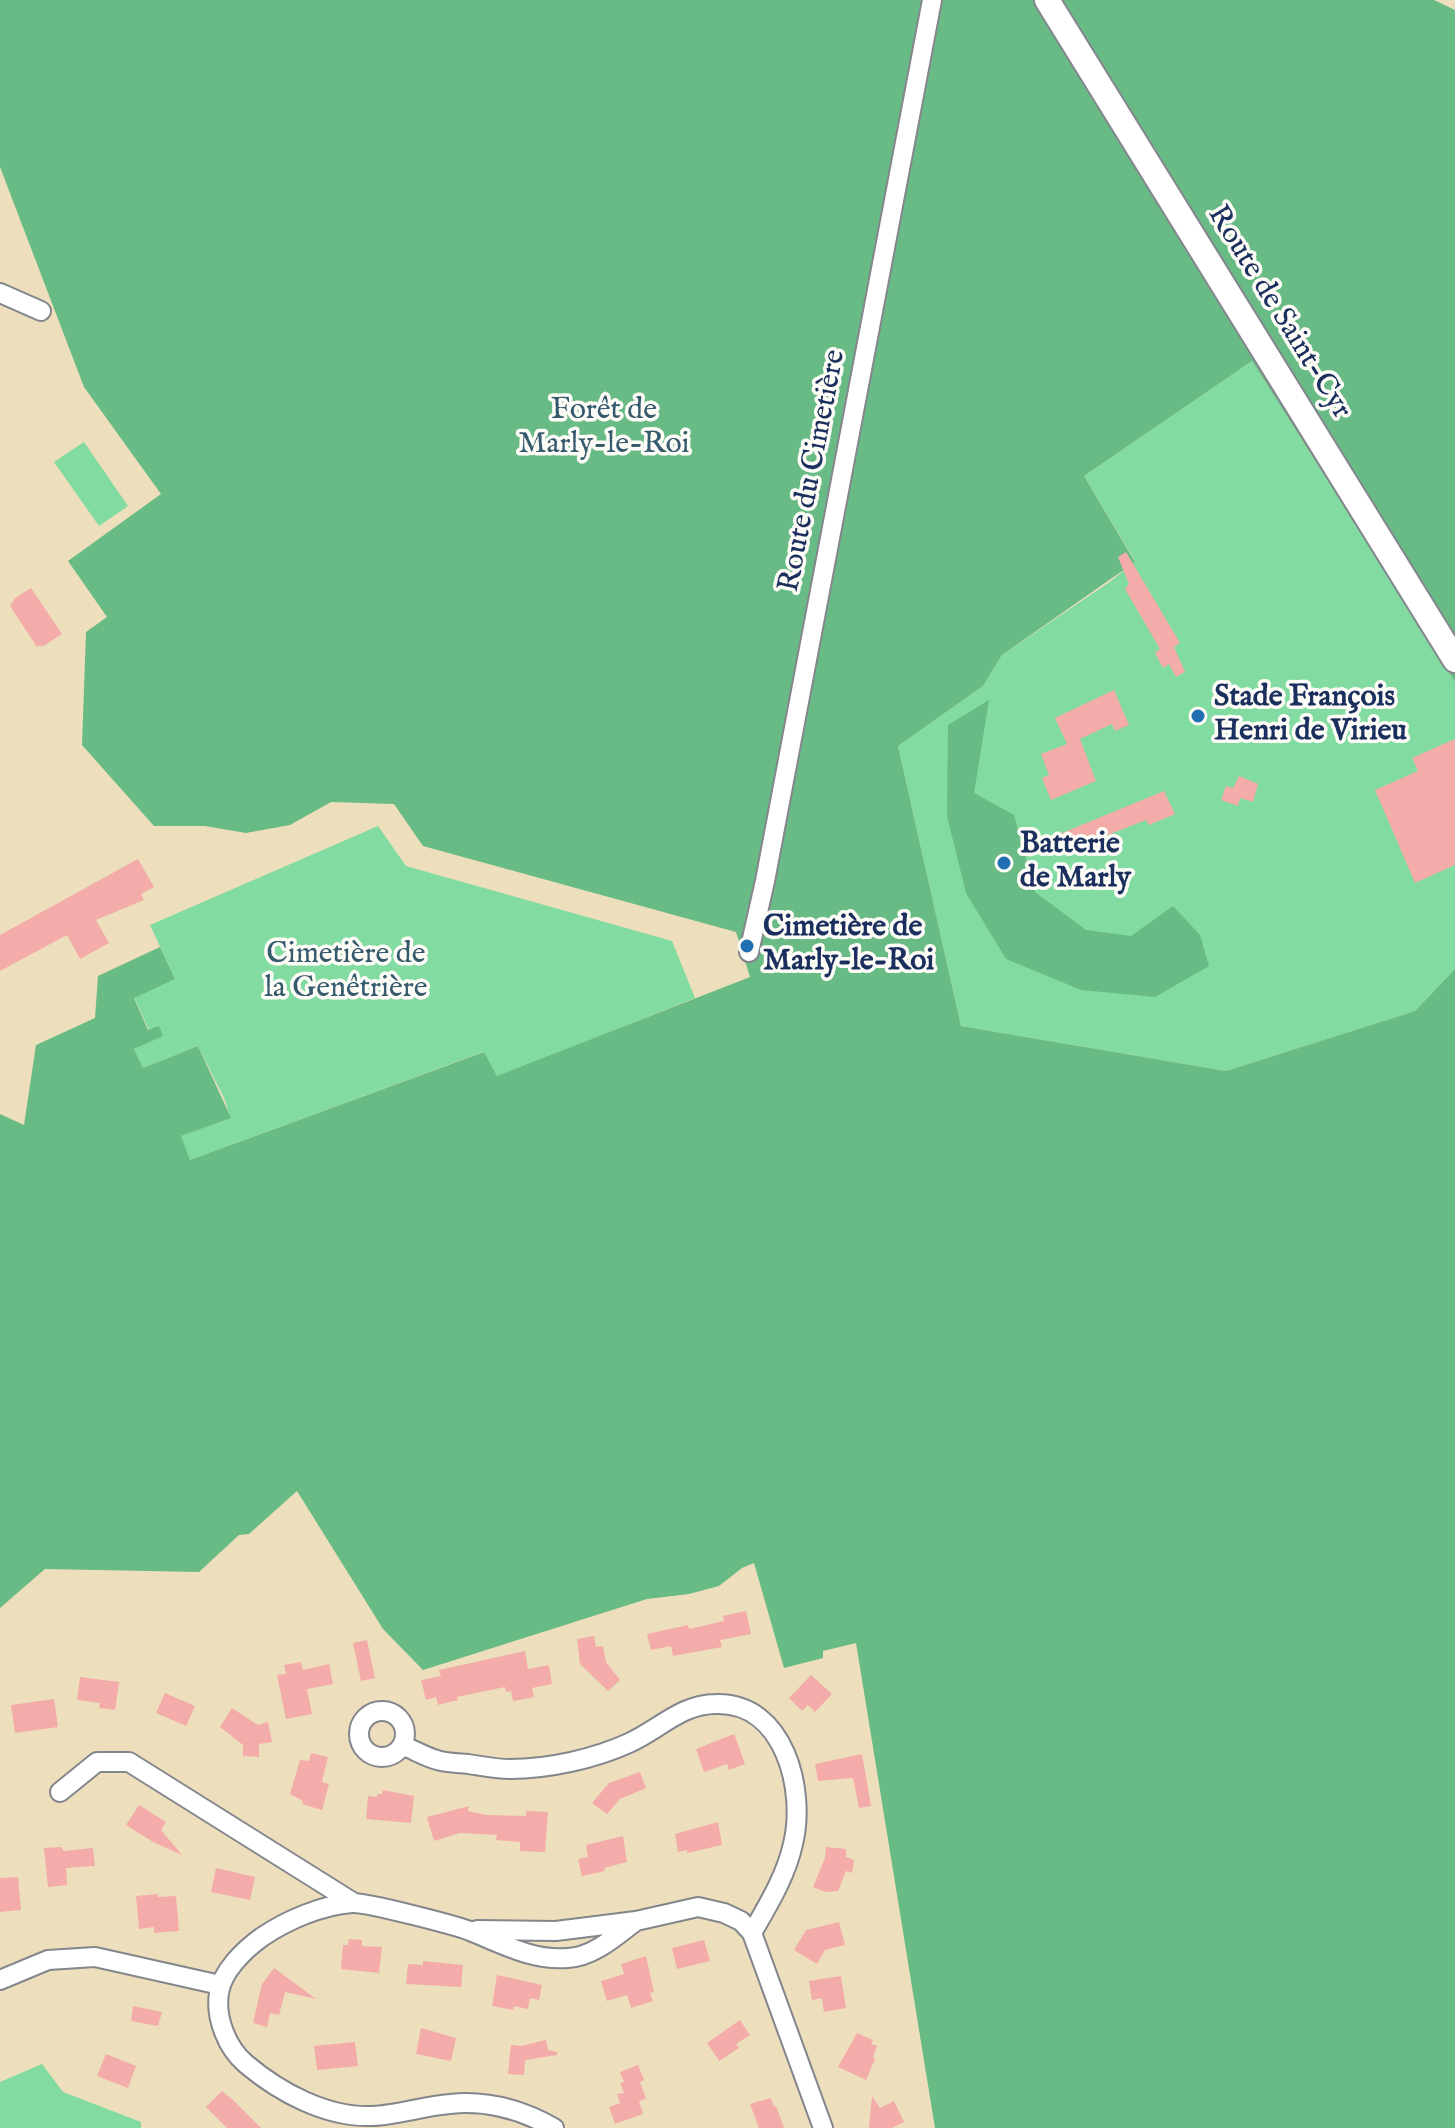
<!DOCTYPE html>
<html>
<head>
<meta charset="utf-8">
<style>
  body { margin:0 }
  canvas { display:block; background:#eddebc }
</style>
</head>
<body>
<canvas width="1455" height="2128"></canvas>
<script>
const g = document.querySelector('canvas').getContext('2d');
g.lineJoin = 'round';
function paint(path, color) { g.fillStyle = color; g.fill(path, 'evenodd'); }
function trace(path, color, width, dash) { g.strokeStyle = color; g.lineWidth = width; g.lineCap = dash ? 'butt' : 'round'; g.setLineDash(dash || []); g.stroke(path); }
function drawText(font, color, halo, rows, align = 'center') {
  g.font = font + ' "IM FELL English",serif'; g.lineWidth = 7; g.setLineDash([]); g.textBaseline = 'middle'; g.strokeStyle = halo; g.fillStyle = color; for (const [text, x, y, turn = 0] of rows) {
    g.save(); g.translate(x, y); g.rotate((+turn || 0) * Math.PI / 180); g.textAlign = isNaN(turn) ? turn : align; if (halo) g.strokeText(text, 0, 0); g.fillText(text, 0, 0); g.restore();
  }
}
paint(new Path2D(`
  M 1252,361 L 1455,682 L 1455,969 L 1415,1011 L 1226,1071 L 961,1026 L 898,746 L 983,686 L 1002,655 L 1111,581 L 1135,561 L 1084,476 Z
  M 84,442 L 128,506 L 99,526 L 54,462 Z
  M 378,826 L 406,866 L 672,941 L 695,998 L 497,1077 L 483,1052 L 190,1160 L 180,1136 L 230,1118 L 225,1100 L 198,1046 L 143,1068 L 134,1049 L 163,1035 L 149,1030 L 134,997 L 175,979 L 150,925 Z
  M 42,2064 L 63,2092 L 141,2122 L 141,2128 L 0,2128 L 0,2082 Z`), '#82dba0');
paint(new Path2D(`
  M 0,0 L 1434,0 L 1455,10 L 1455,682 L 1252,361 L 1084,476 L 1135,562 L 1002,655 L 983,686 L 898,746 L 961,1026 L 1226,1071 L 1415,1011 L 1455,969 L 1455,2128 L 935,2128 L 856,1643 L 823,1651 L 823,1658 L 784,1668 L 754,1563 L 742,1568 L 719,1586 L 689,1594 L 647,1599 L 423,1670 L 383,1629 L 297,1491 L 249,1534 L 239,1535 L 199,1572 L 45,1569 L 0,1608 L 0,1114 L 24,1125 L 36,1045 L 95,1018 L 98,976 L 160,947 L 175,979 L 134,998 L 148,1030 L 159,1026 L 163,1036 L 134,1049 L 143,1068 L 198,1046 L 231,1118 L 181,1136 L 190,1160 L 484,1052 L 497,1076 L 750,977 L 736,932 L 423,846 L 394,804 L 331,802 L 290,825 L 246,833 L 205,826 L 154,826 L 82,745 L 86,632 L 107,617 L 68,561 L 161,494 L 84,387 L 0,167 Z
  M 989,700 L 974,793 L 1014,815 L 1035,892 L 1086,930 L 1131,936 L 1173,906 L 1200,935 L 1209,966 L 1155,997 L 1081,990 L 1006,959 L 966,893 L 947,816 L 948,725 Z`), '#69bb86');
paint(new Path2D(`
  M 1126,552 L 1180,643 L 1174,647 L 1185,672 L 1176,677 L 1169,664 L 1163,668 L 1155,653 L 1160,649 L 1125,589 L 1129,584 L 1118,557 Z
  M 31,588 L 62,634 L 42,647 L 40,645 L 37,647 L 10,606 L 15,598 Z
  M 1114,690 L 1129,725 L 1115,731 L 1112,724 L 1080,739 L 1096,781 L 1051,800 L 1042,778 L 1049,775 L 1041,754 L 1067,744 L 1055,718 Z
  M 1455,739 L 1455,865 L 1415,883 L 1375,790 L 1418,771 L 1412,758 Z
  M 1239,776 L 1258,784 L 1253,802 L 1240,798 L 1238,806 L 1221,800 L 1226,786 L 1233,788 Z
  M 1164,791 L 1175,814 L 1149,825 L 1146,820 L 1057,855 L 1050,838 Z
  M 138,859 L 154,887 L 141,894 L 144,900 L 96,920 L 109,943 L 80,959 L 67,935 L 0,971 L 0,935 Z
  M 746,1611 L 751,1634 L 720,1640 L 722,1647 L 673,1656 L 671,1646 L 651,1650 L 647,1634 L 688,1625 L 689,1629 L 724,1621 L 723,1616 Z
  M 594,1636 L 596,1647 L 603,1646 L 606,1662 L 620,1680 L 608,1691 L 580,1664 L 577,1639 Z
  M 367,1640 L 375,1678 L 361,1681 L 353,1643 Z
  M 525,1651 L 528,1669 L 549,1665 L 552,1684 L 532,1688 L 534,1697 L 513,1701 L 511,1691 L 506,1692 L 505,1687 L 457,1697 L 458,1700 L 438,1705 L 436,1697 L 426,1700 L 421,1680 L 441,1676 L 439,1670 Z
  M 301,1662 L 303,1670 L 329,1664 L 333,1684 L 307,1689 L 312,1714 L 286,1719 L 277,1675 L 286,1674 L 284,1665 Z
  M 811,1675 L 832,1694 L 815,1712 L 808,1705 L 802,1711 L 789,1698 Z
  M 80,1677 L 119,1682 L 115,1710 L 99,1708 L 100,1703 L 77,1700 Z
  M 165,1693 L 195,1706 L 186,1726 L 156,1713 Z
  M 54,1699 L 58,1727 L 15,1733 L 11,1705 Z
  M 232,1708 L 258,1725 L 268,1722 L 272,1742 L 259,1744 L 259,1757 L 243,1756 L 243,1745 L 220,1727 Z
  M 734,1734 L 745,1764 L 729,1770 L 727,1764 L 704,1772 L 696,1749 Z
  M 311,1753 L 328,1757 L 322,1782 L 329,1784 L 322,1810 L 302,1804 L 303,1801 L 290,1794 L 300,1760 L 309,1761 Z
  M 862,1754 L 871,1806 L 859,1808 L 853,1778 L 818,1781 L 815,1764 Z
  M 640,1772 L 646,1788 L 620,1799 L 607,1814 L 592,1803 L 609,1783 Z
  M 383,1790 L 414,1796 L 411,1823 L 366,1819 L 368,1796 L 377,1797 L 378,1794 L 382,1794 Z
  M 139,1805 L 166,1822 L 161,1830 L 182,1855 L 153,1842 L 126,1825 Z
  M 469,1806 L 468,1811 L 486,1815 L 526,1816 L 526,1811 L 548,1812 L 545,1852 L 520,1851 L 520,1842 L 496,1840 L 497,1835 L 460,1833 L 434,1841 L 427,1817 Z
  M 718,1822 L 722,1845 L 687,1853 L 687,1850 L 678,1852 L 675,1834 Z
  M 623,1836 L 627,1862 L 604,1868 L 605,1871 L 582,1876 L 578,1859 L 588,1857 L 586,1845 Z
  M 61,1847 L 64,1851 L 93,1848 L 95,1866 L 66,1868 L 67,1885 L 48,1887 L 44,1848 Z
  M 826,1847 L 846,1849 L 846,1857 L 854,1860 L 852,1873 L 846,1871 L 838,1891 L 826,1892 L 813,1887 L 825,1858 Z
  M 216,1868 L 255,1877 L 250,1900 L 211,1892 Z
  M 18,1877 L 21,1910 L 0,1912 L 0,1878 Z
  M 158,1894 L 158,1897 L 176,1896 L 179,1931 L 154,1933 L 154,1927 L 139,1929 L 136,1896 Z
  M 839,1922 L 845,1945 L 825,1950 L 817,1964 L 794,1950 L 806,1930 Z
  M 349,1939 L 362,1940 L 362,1946 L 382,1947 L 379,1973 L 341,1969 L 343,1945 L 348,1945 Z
  M 704,1940 L 710,1961 L 677,1969 L 672,1948 Z
  M 646,1956 L 654,1992 L 650,1993 L 653,2001 L 631,2008 L 627,1995 L 607,2001 L 601,1981 L 624,1974 L 621,1964 Z
  M 423,1961 L 463,1965 L 461,1987 L 406,1984 L 408,1964 L 423,1965 Z
  M 274,1968 L 316,1999 L 285,1992 L 279,2015 L 270,2013 L 267,2027 L 253,2023 L 262,1984 Z
  M 497,1975 L 542,1985 L 539,2000 L 530,1998 L 528,2009 L 514,2006 L 513,2010 L 492,2006 Z
  M 841,1976 L 846,2008 L 824,2012 L 822,1998 L 812,2000 L 809,1981 Z
  M 133,2006 L 162,2012 L 158,2026 L 131,2021 Z
  M 740,2020 L 750,2035 L 736,2044 L 739,2048 L 719,2061 L 707,2043 Z
  M 421,2028 L 456,2038 L 451,2061 L 416,2054 Z
  M 857,2033 L 873,2040 L 871,2044 L 877,2046 L 873,2057 L 875,2059 L 866,2080 L 838,2067 Z
  M 546,2040 L 548,2050 L 557,2052 L 557,2055 L 525,2060 L 524,2075 L 508,2074 L 511,2045 L 521,2046 Z
  M 355,2042 L 358,2066 L 317,2070 L 314,2046 Z
  M 106,2054 L 136,2066 L 128,2088 L 97,2076 Z
  M 638,2065 L 644,2080 L 640,2082 L 646,2099 L 639,2101 L 643,2114 L 615,2124 L 609,2107 L 620,2103 L 617,2094 L 624,2093 L 620,2083 L 624,2082 L 620,2072 Z
  M 222,2091 L 233,2100 L 261,2128 L 227,2128 L 206,2107 Z
  M 872,2096 L 880,2108 L 894,2101 L 904,2122 L 892,2128 L 869,2128 Z
  M 771,2098 L 774,2107 L 776,2106 L 784,2128 L 759,2128 L 750,2104 Z`), '#f4acaa');
const minor = new Path2D(`
  M 0,293 L 41,311
  M 749,952 L 765,881 L 932,0
  M359 1734a23 23 0 1 1 46 0a23 23 0 1 1-46 0Z
  M 404,1746 C 414,1750 426,1757 437,1760 C 447,1763 458,1763 468,1764 C 481,1766 496,1769 510,1769 C 548,1769 594,1759 629,1743 C 660,1729 681,1704 716,1704 C 785,1702 806,1791 793,1844 C 786,1876 768,1905 752,1933
  M 60,1792 L 97,1762 L 129,1762 L 354,1903
  M 477,1930 L 556,1931 L 636,1921 L 698,1907 L 724,1913 L 741,1921 L 752,1933 L 823,2128
  M 0,1980 L 48,1960 L 95,1957 L 220,1985
  M 554,2128 C 522,2110 487,2100 450,2104 C 424,2106 398,2115 372,2116 C 327,2118 279,2092 246,2064 C 227,2048 215,2018 219,1993 C 222,1971 244,1950 262,1937 C 287,1920 322,1905 352,1903 C 366,1902 454,1925 470,1931 C 502,1944 533,1961 568,1958 C 593,1957 616,1936 636,1921`);
const secondary = new Path2D(`
  M 1047,0 L 1455,660`);
trace(minor, '#84868d', 22);
trace(secondary, '#84868d', 28);
trace(minor, '#fff', 18);
trace(secondary, '#fff', 24);
for (const [x, y, r, color] of [
  [1198,716,8,"#1f6fb2"],
  [1004,863,8,"#1f6fb2"],
  [747,946,8,"#1f6fb2"]
]) { const dot = new Path2D(); dot.arc(x, y, r, 0, 2 * Math.PI); g.fillStyle = color; g.fill(dot); trace(dot, '#fdfcf7', 3); }
drawText('30px', '#1b2f5e', '#fdfcf7', [
  ["Route de Saint-Cyr",1278,313,58],
  ["Route du Cimetière",814,471,-79]
]);
drawText('30px', '#355a6e', '#fdfcf7', [
  ["Forêt de",604,412],
  ["Marly-le-Roi",604,446],
  ["Cimetière de",346,956],
  ["la Genêtrière",346,990]
]);
drawText('bold 30px', '#1b2f5e', '#fdfcf7', [
  ["Stade François",1214,699],
  ["Henri de Virieu",1214,733],
  ["Batterie",1020,846],
  ["de Marly",1020,880],
  ["Cimetière de",763,929],
  ["Marly-le-Roi",763,963]
], 'left');
</script>
</body>
</html>
